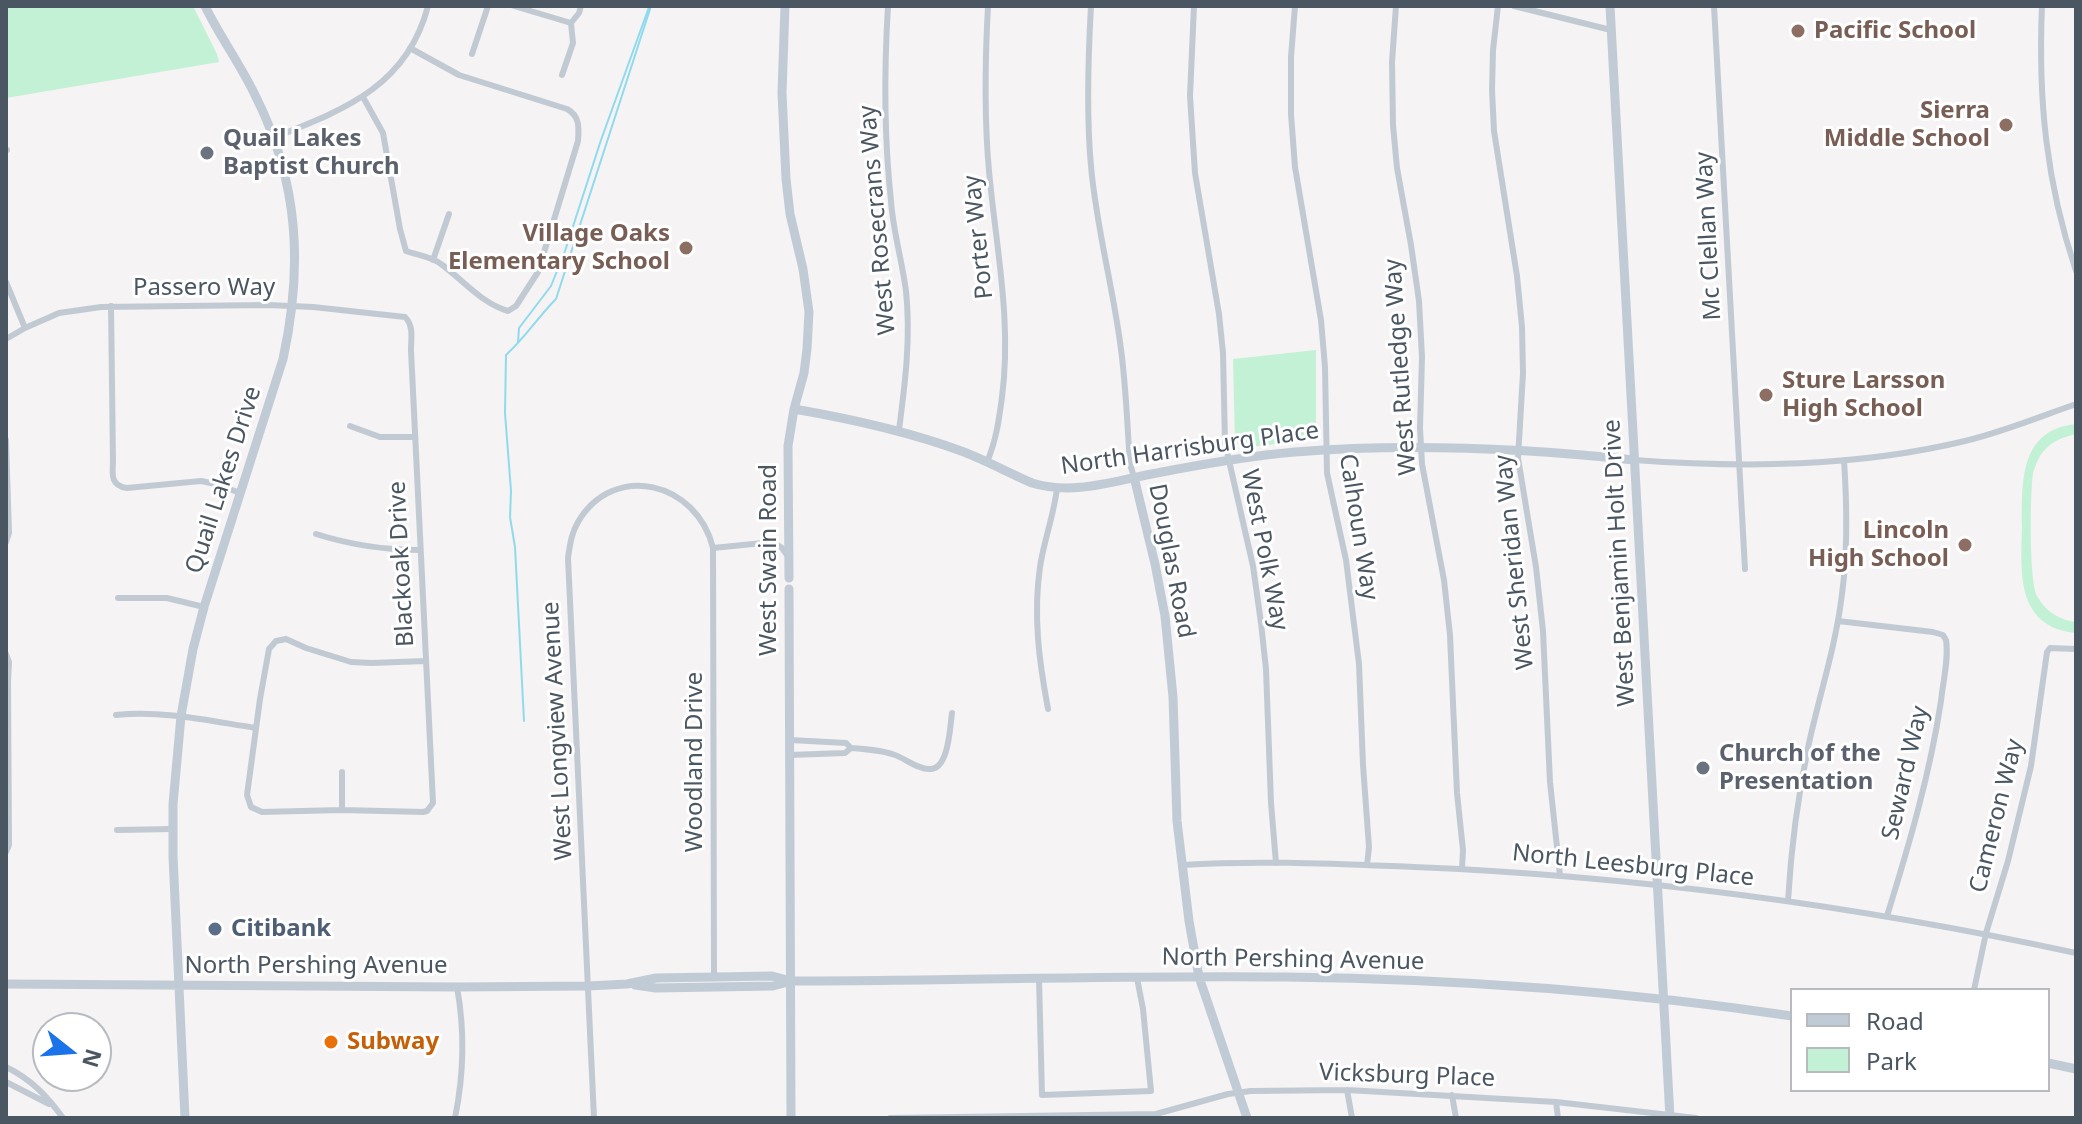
<!DOCTYPE html>
<html>
<head>
<meta charset="utf-8">
<style>
  body { margin:0 }
  #map { position:relative; width:2082px; height:1124px; overflow:hidden; background:#f5f3f3; font-family:"Noto Sans",sans-serif }
  canvas { display:block }
  .frame { position:absolute; inset:0; border:8px solid #4a5661; pointer-events:none }
  .legend { position:absolute; left:1790px; top:988px; width:260px; height:104px; box-sizing:border-box; background:#fff; border:2px solid #b7bbc0; margin:0; padding:10px 14px; list-style:none; font-size:24px; color:#4a5661 }
  .legend li { display:flex; align-items:center; gap:16px; height:40px }
  .legend b { width:40px; border:2px solid #b7bbc0 }
  .north { position:absolute; left:32px; top:1012px; width:80px; height:80px; box-sizing:border-box; background:#fff; border:2px solid #b7bbc0; border-radius:50%; rotate:107deg; font-size:22px; font-weight:700; line-height:32px; text-align:center; color:#4a5661 }
  .north::after { content:''; display:block; margin:auto; width:28px; height:36px; background:#1a73e8; clip-path:polygon(50% 0,100% 100%,50% 72%,0 100%) }
</style>
</head>
<body>
<div id="map">
<canvas width="2082" height="1124"></canvas>
<div class="frame"></div>
<ul class="legend">
<li><b style="height:10px;background:#c1cbd6"></b>Road</li>
<li><b style="height:22px;background:#c3f1d5"></b>Park</li>
</ul>
<div class="north">N</div>
</div>
<script>
const g = document.querySelector('canvas').getContext('2d');
g.lineJoin = 'round';
function paint(path, color) { g.fillStyle = color; g.fill(path, 'evenodd'); }
function trace(path, color, width, dash) { g.strokeStyle = color; g.lineWidth = width; g.lineCap = dash ? 'butt' : 'round'; g.setLineDash(dash || []); g.stroke(path); }
function drawText(font, color, halo, rows, align = 'center') {
  g.font = font + ' "Noto Sans",sans-serif'; g.lineWidth = 6; g.setLineDash([]); g.textBaseline = 'middle'; g.strokeStyle = halo; g.fillStyle = color; for (const [text, x, y, turn = 0] of rows) {
    g.save(); g.translate(x, y); g.rotate((+turn || 0) * Math.PI / 180); g.textAlign = isNaN(turn) ? turn : align; if (halo) g.strokeText(text, 0, 0); g.fillText(text, 0, 0); g.restore();
  }
}
paint(new Path2D(`
  M 6,6 L 193,6 L 217,54 L 219,62 L 6,98 Z
  M 1316,350 L 1316,436 L 1311,440 L 1241,448 L 1235,442 L 1233,359 Z
  M 2076,424 L 2076,434 C 2062,437 2048,443 2040,456 C 2037,461 2035,467 2033,473 C 2030,492 2029,581 2037,596 C 2045,611 2059,620 2076,622 L 2076,633 C 2015,627 2021,571 2022,526 C 2022,482 2019,430 2076,424 Z`), '#c3f1d5');
trace(new Path2D(`
  M 518,342 L 519,328 L 551,286 L 565,251 L 601,140 L 649,7
  M 524,721 L 515,547 L 510,517 L 511,491 L 505,413 L 506,355 C 525,338 538,317 556,299 L 651,6`), '#90daee', 2);
trace(new Path2D(`
  M 514,6 L 571,23 L 579,13 L 581,6
  M 888,6 C 884,71 884,136 891,201 C 893,231 902,260 906,291 C 911,338 905,384 899,430
  M 1091,6 C 1088,59 1086,113 1091,166 C 1096,225 1112,283 1120,342 C 1126,382 1127,423 1130,464 L 1134,477
  M 1194,6 L 1190,96 L 1195,173 L 1219,314 L 1223,353 L 1225,443 L 1253,566 L 1261,623 L 1266,669 L 1271,803 L 1276,863
  M 1295,6 L 1291,57 L 1291,114 L 1295,167 L 1321,320 L 1325,367 L 1327,473 L 1346,560 L 1359,664 L 1363,765 L 1369,847 L 1367,865
  M 1396,6 L 1392,62 L 1393,125 L 1397,168 L 1411,245 L 1419,301 L 1422,357 L 1420,428 L 1422,464 L 1444,580 L 1450,635 L 1457,793 L 1463,850 L 1462,869
  M 1498,6 L 1493,50 L 1492,90 L 1494,131 L 1517,276 L 1522,327 L 1523,373 L 1518,458 L 1536,567 L 1543,631 L 1550,782 L 1560,875
  M 1514,6 L 1611,30
  M 1714,6 L 1745,569
  M 2042,6 C 2038,99 2046,182 2076,271
  M 472,54 L 488,6
  M 562,75 L 573,43 L 571,23
  M 363,97 L 383,133 L 400,229 L 406,251 C 417,255 432,257 441,264 C 463,280 481,303 508,311 L 516,306 L 538,272 L 578,141 C 579,128 580,116 567,109 L 459,75 L 410,48
  M 273,138 C 343,110 407,87 428,6
  M 6,150 L 7,150
  M 341,172 L 389,164
  M 433,260 L 449,214
  M 6,282 L 25,328
  M 111,306 L 113,462 C 112,475 111,486 127,488 L 201,481 L 216,484 L 240,493
  M 6,339 L 25,328 L 59,313 L 101,307 L 268,305 L 313,307 L 405,317 C 414,326 411,338 411,350 L 433,803 L 427,811 L 423,812 L 342,810 L 262,812 L 251,807 L 247,795 L 260,699 L 269,649 L 276,641 L 286,639 L 306,648 L 351,662 L 372,663 L 425,661
  M 350,426 L 380,437 L 415,437
  M 6,440 L 9,533 L 6,542
  M 1634,460 C 1744,468 1857,467 1965,441 C 2003,432 2039,417 2076,404
  M 987,462 C 996,441 999,420 1002,397 C 1012,321 996,247 989,171 C 984,116 985,61 988,6
  M 316,534 C 351,545 383,550 420,550
  M 713,548 L 773,542 L 782,548 L 787,555
  M 118,598 L 167,598 L 204,607
  M 1838,621 L 1933,632 L 1943,635 L 1946,640 C 1949,659 1943,681 1941,701 C 1930,774 1909,845 1887,916
  M 6,654 L 9,662 L 8,682 L 9,845 L 6,852
  M 1048,709 C 1039,661 1033,615 1040,567 C 1044,540 1054,515 1057,488
  M 116,715 C 163,710 210,721 256,728
  M 790,740 L 846,743 L 851,748 C 866,749 881,750 895,755 C 906,759 919,770 931,769 C 949,768 950,726 952,713
  M 790,755 L 845,753 L 851,748
  M 342,810 L 342,772
  M 117,830 L 173,829
  M 1183,865 C 1259,860 1337,864 1414,867 C 1637,876 1858,906 2076,953
  M 1788,901 C 1791,848 1798,795 1809,743 C 1820,693 1836,645 1842,594 C 1848,550 1847,505 1844,460
  M 1039,979 L 1042,1095 L 1151,1091 L 1143,1009 L 1137,978
  M 1974,990 L 1986,933 L 2008,861 L 2031,766 L 2047,652 L 2050,648 L 2076,649
  M 6,1067 C 31,1079 47,1096 63,1118
  M 6,1082 L 49,1104
  M 1347,1090 L 1352,1118
  M 1452,1095 L 1456,1118
  M 1556,1102 L 1558,1118
  M 455,1118 C 464,1074 465,1031 457,987
  M 594,1118 L 568,558 C 570,545 571,534 578,522 C 614,461 697,482 713,548 L 714,976
  M 890,1118 L 1156,1114 L 1228,1094 L 1251,1091 L 1347,1090 L 1556,1102 L 1696,1118`), '#c1cad2', 6);
trace(new Path2D(`
  M 785,6 L 782,93 L 786,179 L 790,214 L 803,269 L 809,312 L 807,349 L 804,373 L 794,409 L 788,446 L 789,578
  M 1610,6 L 1670,1118
  M 794,409 C 852,419 908,431 964,452 C 987,461 1009,473 1032,483 C 1074,496 1116,480 1157,473 C 1203,464 1249,456 1295,452 C 1410,443 1520,448 1634,460
  M 1134,477 L 1155,564 L 1165,616 L 1173,697 L 1177,821 L 1189,921 L 1199,977 L 1247,1118
  M 789,589 L 791,1118
  M 6,984 L 457,987 L 588,986 L 627,984 L 656,978 L 772,976 L 791,981 C 956,981 1121,975 1286,977 C 1456,979 1625,991 1792,1016
  M 635,985 L 656,988 L 773,986 L 788,982
  M 2048,1063 L 2076,1069
  M 185,1118 L 173,856 L 173,804 L 181,716 L 193,649 L 204,607 L 283,359 C 303,267 299,183 256,97 C 241,65 220,37 205,6`), '#c1cbd6', 9);
for (const [x, y, r, color] of [
  [1798,31,8,"#8d6e63"],
  [2006,125,8,"#8d6e63"],
  [207,153,8,"#6b7280"],
  [686,248,8,"#8d6e63"],
  [1766,395,8,"#8d6e63"],
  [1965,545,8,"#8d6e63"],
  [1703,768,8,"#6b7280"],
  [215,929,8,"#5c6f8a"],
  [331,1042,8,"#e8710a"]
]) { const dot = new Path2D(); dot.arc(x, y, r, 0, 2 * Math.PI); g.fillStyle = color; g.fill(dot); trace(dot, '#fff', 3); }
drawText('bold 24px', '#785e54', '#fff', [
  ["Pacific School",1814,31,"left"],
  ["Sierra",1990,111],
  ["Middle School",1990,139],
  ["Village Oaks",670,234],
  ["Elementary School",670,262],
  ["Sture Larsson",1782,381,"left"],
  ["High School",1782,409,"left"],
  ["Lincoln",1949,531],
  ["High School",1949,559]
], 'right');
drawText('bold 24px', '#5b616d', '#fff', [
  ["Quail Lakes",223,139],
  ["Baptist Church",223,167],
  ["Church of the",1719,754],
  ["Presentation",1719,782]
], 'left');
drawText('24px', '#4a5661', '#fff', [
  ["West Rosecrans Way",878,220,-95],
  ["Mc Clellan Way",1709,236,-93],
  ["Porter Way",979,237,-96],
  ["Passero Way",204,288],
  ["West Rutledge Way",1401,367,-94],
  ["North Harrisburg Place",1190,449,-8],
  ["Quail Lakes Drive",224,480,-72],
  ["Calhoun Way",1358,527,81],
  ["West Polk Way",1264,550,79],
  ["West Swain Road",769,560,-90],
  ["Douglas Road",1171,561,79],
  ["West Sheridan Way",1515,562,-96],
  ["West Benjamin Holt Drive",1620,563,-93],
  ["Blackoak Drive",402,564,-93],
  ["West Longview Avenue",558,731,-93],
  ["Woodland Drive",695,762,-90],
  ["Seward Way",1906,773,-77],
  ["Cameron Way",1997,816,-76],
  ["North Leesburg Place",1633,866,6],
  ["North Pershing Avenue",1293,960,1],
  ["North Pershing Avenue",316,966],
  ["Vicksburg Place",1407,1076,2]
]);
drawText('bold 24px', '#4e5e75', '#fff', [
  ["Citibank",231,929]
], 'left');
drawText('bold 24px', '#c56008', '#fff', [
  ["Subway",347,1042]
], 'left');
</script>
</body>
</html>
